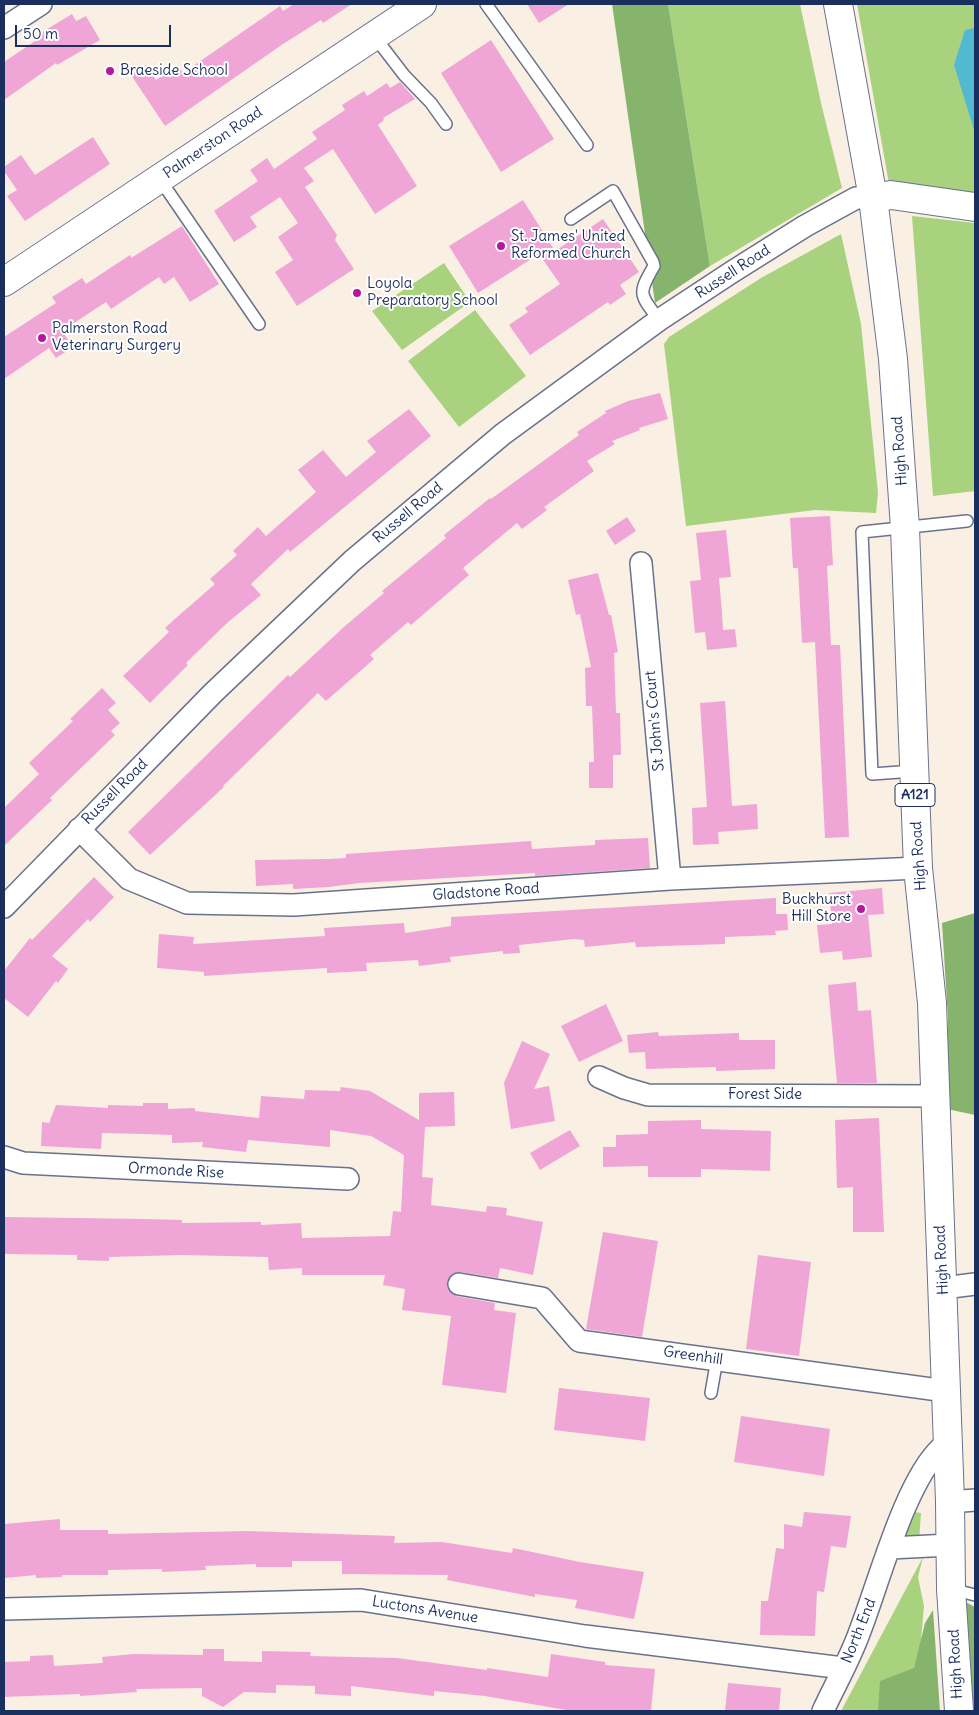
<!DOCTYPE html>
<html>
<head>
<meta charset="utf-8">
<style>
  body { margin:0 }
  #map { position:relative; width:979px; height:1715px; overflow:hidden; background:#faefe3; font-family:Delius,sans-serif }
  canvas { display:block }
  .frame { position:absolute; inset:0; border:5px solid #1b2f5e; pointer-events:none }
  .scale { position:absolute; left:15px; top:25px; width:156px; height:22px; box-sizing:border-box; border:2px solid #1b2f5e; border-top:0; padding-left:6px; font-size:15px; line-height:18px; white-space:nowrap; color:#1b2f5e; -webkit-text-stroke:4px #fff; paint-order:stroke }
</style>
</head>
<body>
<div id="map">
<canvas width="979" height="1715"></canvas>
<div class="frame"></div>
<div class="scale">50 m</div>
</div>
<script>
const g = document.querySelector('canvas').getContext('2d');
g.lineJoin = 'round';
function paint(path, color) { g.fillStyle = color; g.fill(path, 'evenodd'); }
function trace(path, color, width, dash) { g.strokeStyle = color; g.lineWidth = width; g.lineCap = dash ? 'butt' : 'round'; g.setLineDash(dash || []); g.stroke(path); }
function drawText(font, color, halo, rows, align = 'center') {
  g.font = font + ' Delius,sans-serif'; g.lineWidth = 4; g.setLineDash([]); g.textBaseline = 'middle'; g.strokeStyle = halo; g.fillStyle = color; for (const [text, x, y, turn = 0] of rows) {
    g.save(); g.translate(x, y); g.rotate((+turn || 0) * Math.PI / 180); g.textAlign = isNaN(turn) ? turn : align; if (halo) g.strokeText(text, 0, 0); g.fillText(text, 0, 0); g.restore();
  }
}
paint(new Path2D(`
  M 668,4 L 800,4 L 821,103 L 842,188 L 710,266 Z
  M 857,4 L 975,4 L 975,207 L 891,195 Z
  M 912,216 L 975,223 L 975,491 L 933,496 Z
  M 841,234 L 861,324 L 878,493 L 876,513 L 815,510 L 686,526 L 664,344 L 669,337 L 761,278 Z
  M 444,263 L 470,302 L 402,350 L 372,311 Z
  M 475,310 L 526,376 L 459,427 L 408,361 Z
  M 915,1512 L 921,1513 L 919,1541 L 909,1539 L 905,1532 Z
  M 923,1557 L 918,1577 L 924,1606 L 920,1651 L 914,1668 L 878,1711 L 841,1711 Z`), '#a9d27e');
paint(new Path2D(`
  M 612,4 L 668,4 L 710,266 L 655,303 Z
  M 975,913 L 975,1115 L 947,1109 L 948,1018 L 942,923 Z
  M 960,1599 L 975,1607 L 975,1711 L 967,1711 Z
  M 933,1610 L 940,1711 L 878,1711 L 880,1681 L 914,1668 L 925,1623 Z`), '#86b46d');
paint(new Path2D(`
  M 975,28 L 975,133 L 954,65 L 965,30 Z`), '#53b9d2');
paint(new Path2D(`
  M 294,4 L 352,4 L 323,23 L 321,20 L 283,44 L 165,126 L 131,75 L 146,65 L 156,80 L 178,65 L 183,73 L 280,6 L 283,11 Z
  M 527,4 L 569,4 L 539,23 Z
  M 72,14 L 76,21 L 86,16 L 100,40 L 57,65 L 56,63 L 4,100 L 4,62 L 41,37 L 39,34 Z
  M 491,40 L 554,139 L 501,172 L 441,73 Z
  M 400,82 L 415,99 L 383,118 L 384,120 L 378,125 L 417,186 L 375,214 L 333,149 L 304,168 L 314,181 L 305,187 L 337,235 L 335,240 L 354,269 L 297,306 L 275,272 L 293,260 L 278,237 L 298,223 L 280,197 L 250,217 L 257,227 L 234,242 L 214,211 L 258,181 L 250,170 L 267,158 L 274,169 L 317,139 L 312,132 L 345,110 L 342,105 L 364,91 L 367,96 L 387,83 L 390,88 Z
  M 93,137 L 110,164 L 25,221 L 7,196 L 17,190 L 4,171 L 4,167 L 21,155 L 35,175 Z
  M 523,200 L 555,251 L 603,219 L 639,272 L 620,285 L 626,294 L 610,305 L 608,302 L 530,355 L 509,325 L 528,312 L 525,308 L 560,284 L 539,254 L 478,293 L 449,246 Z
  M 182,226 L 219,284 L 190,302 L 174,277 L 164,284 L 159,277 L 111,309 L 106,302 L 62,331 L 73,347 L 56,358 L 49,348 L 4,379 L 4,337 L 56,303 L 52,297 L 82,278 L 86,284 L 130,255 L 131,258 Z
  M 660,393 L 668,419 L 639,428 L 640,430 L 612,441 L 615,444 L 587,461 L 594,471 L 544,507 L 547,510 L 522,529 L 517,523 L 463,568 L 469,575 L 411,625 L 408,622 L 370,655 L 374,659 L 326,701 L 318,693 L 223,786 L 224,787 L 150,855 L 128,832 L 288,675 L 290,677 L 345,626 L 384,593 L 382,591 L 446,538 L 444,535 L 490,498 L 491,499 L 579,435 L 577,432 L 606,413 L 605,411 L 628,401 Z
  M 409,409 L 431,436 L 290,552 L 288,549 L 251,584 L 261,595 L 227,623 L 186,663 L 188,665 L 150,703 L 123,676 L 169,632 L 165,628 L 176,618 L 215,584 L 210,579 L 237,555 L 233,551 L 258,527 L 266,536 L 316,492 L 298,470 L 323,450 L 346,477 L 376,452 L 367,441 Z
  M 830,516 L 833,565 L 827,566 L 831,645 L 840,645 L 849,837 L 825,838 L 815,642 L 802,643 L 798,568 L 793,568 L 790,518 Z
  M 627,517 L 636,531 L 615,545 L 606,531 Z
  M 726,530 L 731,577 L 719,578 L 722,613 L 723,630 L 735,629 L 737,647 L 707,650 L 705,632 L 695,633 L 690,581 L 701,580 L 696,533 Z
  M 598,573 L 609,615 L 611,615 L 618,652 L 614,653 L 616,713 L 620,713 L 621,755 L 613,755 L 613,788 L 589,788 L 589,762 L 594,762 L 593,732 L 592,706 L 586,706 L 585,668 L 591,667 L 580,614 L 576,615 L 568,580 Z
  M 102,688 L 116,703 L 108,710 L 120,723 L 111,731 L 115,735 L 50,798 L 52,800 L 4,846 L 4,808 L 39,774 L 29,763 L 73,721 L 70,719 Z
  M 725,701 L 732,806 L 757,804 L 758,829 L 718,832 L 719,844 L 693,845 L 692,808 L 707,807 L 700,703 Z
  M 648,838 L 650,868 L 535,876 L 535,873 L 359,883 L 329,887 L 293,889 L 293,884 L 256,886 L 255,860 L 328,859 L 346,858 L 346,854 L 531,841 L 532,849 L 595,845 L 595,840 Z
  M 94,877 L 114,897 L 90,922 L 88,919 L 52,956 L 68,969 L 58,983 L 56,981 L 28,1017 L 4,998 L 4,971 L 30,938 L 32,940 Z
  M 882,888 L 884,914 L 868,915 L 872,957 L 843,960 L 842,951 L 820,953 L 817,925 L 832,924 L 829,893 Z
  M 776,898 L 776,914 L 787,914 L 788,930 L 775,931 L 776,935 L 725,937 L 725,944 L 636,947 L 635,942 L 585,947 L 584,940 L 574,939 L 519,945 L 520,953 L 503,954 L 503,951 L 450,957 L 451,962 L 419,966 L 418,960 L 366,963 L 367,971 L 327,973 L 327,968 L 204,976 L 204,972 L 157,968 L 159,934 L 194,937 L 193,944 L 325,936 L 324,928 L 404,923 L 405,933 L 451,926 L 451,917 Z
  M 856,982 L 858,1011 L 871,1010 L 877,1083 L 837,1083 L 828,985 Z
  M 606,1004 L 623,1041 L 579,1062 L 561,1026 Z
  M 658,1032 L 659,1036 L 739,1033 L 739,1040 L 775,1040 L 775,1069 L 716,1071 L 716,1067 L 646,1069 L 645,1052 L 629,1053 L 627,1035 Z
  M 522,1041 L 550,1054 L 534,1089 L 549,1086 L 555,1121 L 511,1129 L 504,1083 Z
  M 341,1087 L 370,1091 L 419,1120 L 419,1093 L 454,1092 L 455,1126 L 425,1127 L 422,1177 L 433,1178 L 431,1205 L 486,1212 L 487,1206 L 507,1208 L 506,1215 L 543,1222 L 533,1275 L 500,1268 L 498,1278 L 461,1272 L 454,1273 L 447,1281 L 448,1289 L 456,1296 L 495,1303 L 494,1310 L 516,1313 L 506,1393 L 442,1385 L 451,1316 L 402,1310 L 405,1289 L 383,1285 L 385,1275 L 302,1275 L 302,1268 L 269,1270 L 268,1257 L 182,1255 L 109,1257 L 109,1261 L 77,1260 L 77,1255 L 4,1254 L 5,1217 L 146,1219 L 182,1220 L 182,1223 L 261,1222 L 261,1225 L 301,1223 L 302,1238 L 390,1236 L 393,1211 L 401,1212 L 404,1155 L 371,1136 L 330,1130 L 330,1147 L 248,1140 L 246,1152 L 202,1147 L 203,1142 L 172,1143 L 172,1135 L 143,1134 L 102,1133 L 101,1149 L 41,1146 L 42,1122 L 49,1123 L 56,1105 L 108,1108 L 108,1105 L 143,1106 L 143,1103 L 168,1103 L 168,1109 L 195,1108 L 195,1111 L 259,1118 L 261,1096 L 304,1099 L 305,1090 L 340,1091 Z
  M 879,1118 L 884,1232 L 853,1232 L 853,1187 L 837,1188 L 835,1120 Z
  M 701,1120 L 701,1129 L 771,1131 L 770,1171 L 701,1169 L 701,1177 L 648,1177 L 648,1166 L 603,1167 L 603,1147 L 616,1147 L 616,1135 L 648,1134 L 648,1121 Z
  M 570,1130 L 580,1146 L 540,1170 L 530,1153 Z
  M 603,1232 L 658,1241 L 642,1337 L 586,1329 Z
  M 758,1255 L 811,1262 L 799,1356 L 746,1349 Z
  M 559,1388 L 650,1398 L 645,1441 L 554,1430 Z
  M 741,1416 L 830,1429 L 824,1476 L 734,1462 Z
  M 804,1512 L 851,1516 L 846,1548 L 831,1546 L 824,1592 L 817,1591 L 815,1636 L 760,1635 L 761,1601 L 768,1601 L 776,1548 L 784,1549 L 784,1524 L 802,1527 Z
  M 60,1519 L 60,1530 L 108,1530 L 108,1534 L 248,1531 L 395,1536 L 394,1543 L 442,1542 L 512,1553 L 513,1548 L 580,1562 L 644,1572 L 634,1619 L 575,1608 L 577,1600 L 535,1594 L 535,1597 L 447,1580 L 448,1575 L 342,1574 L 342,1561 L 292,1561 L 292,1567 L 256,1567 L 256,1564 L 205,1566 L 206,1570 L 162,1572 L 162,1569 L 108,1570 L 108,1575 L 62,1575 L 62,1577 L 36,1578 L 36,1575 L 4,1578 L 4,1524 Z
  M 203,1649 L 224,1649 L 224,1661 L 262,1662 L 262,1651 L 311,1652 L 310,1656 L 397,1658 L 487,1670 L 487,1668 L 548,1677 L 551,1654 L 605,1662 L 605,1665 L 655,1669 L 651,1711 L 572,1711 L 485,1696 L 434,1691 L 434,1696 L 351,1686 L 351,1696 L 315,1694 L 315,1686 L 276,1685 L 276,1693 L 244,1692 L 223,1707 L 202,1696 L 202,1688 L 136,1689 L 137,1692 L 80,1696 L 80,1694 L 4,1697 L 4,1662 L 30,1661 L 30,1656 L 53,1655 L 54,1666 L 103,1663 L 102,1657 L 134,1654 L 203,1655 Z
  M 728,1683 L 781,1688 L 779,1711 L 725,1711 Z`), '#f0a5d7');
const lane = new Path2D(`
  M 486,4 L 587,145
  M 374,36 L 404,75 L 431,103 L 446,124
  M 159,178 L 259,324
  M 571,219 L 613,191 L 653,262 L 654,266 C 637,295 640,294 659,320
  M 914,771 L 872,774 L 862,532 L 967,521
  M 711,1393 L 717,1359
  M 951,1589 L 975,1595`);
const street = new Path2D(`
  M 4,28 L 41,4
  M 641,563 L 670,879
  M 79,829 L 129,879 L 187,903 L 294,905 L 670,879 L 918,868
  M 4,907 L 213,693 L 352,561 L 503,434 L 659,320 L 732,272 L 805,226 L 856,198 L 873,198
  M 599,1077 L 624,1088 L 648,1095 L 934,1096
  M 4,1157 L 23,1163 L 348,1179
  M 459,1284 L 542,1298 L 579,1341 L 946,1391
  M 943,1288 L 975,1284
  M 950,1502 L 975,1500
  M 890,1548 L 950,1545
  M 4,1609 L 361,1600 L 585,1636 L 843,1668
  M 823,1711 C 835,1685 850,1659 860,1631 C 879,1582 905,1482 941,1448 L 948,1448`);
const secondary = new Path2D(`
  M 873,198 L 891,195 L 975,207
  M 4,282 L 422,4`);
const primary = new Path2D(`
  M 838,4 L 873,198 L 893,359 L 905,528 L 918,868 L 932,1003 L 950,1502 L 951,1589 L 959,1711`);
trace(lane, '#69728d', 14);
trace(street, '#69728d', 24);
trace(secondary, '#69728d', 30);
trace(primary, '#69728d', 30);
trace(lane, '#fff', 11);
trace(street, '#fff', 21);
trace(secondary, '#fff', 28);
trace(primary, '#fff', 28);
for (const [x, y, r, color] of [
  [110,71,5,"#b5179e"],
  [501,246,5,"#b5179e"],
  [357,293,5,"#b5179e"],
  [42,338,5,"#b5179e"],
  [861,909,5,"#b5179e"]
]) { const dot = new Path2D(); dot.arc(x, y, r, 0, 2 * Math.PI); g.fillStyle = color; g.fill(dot); trace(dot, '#fff', 2); }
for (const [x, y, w] of [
  [915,795,40]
]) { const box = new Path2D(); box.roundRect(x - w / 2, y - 11.5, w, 23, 4); g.fillStyle = '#fff'; g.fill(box); trace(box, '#1b2f5e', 1); }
drawText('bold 14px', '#1b2f5e', null, [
  ["A121",915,795]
]);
drawText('15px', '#1b2f5e', '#fff', [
  ["Braeside School",120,71],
  ["St. James' United",511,237],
  ["Reformed Church",511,254],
  ["Loyola",367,284],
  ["Preparatory School",367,301],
  ["Palmerston Road",52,329],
  ["Veterinary Surgery",52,346],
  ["Buckhurst",851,900,"right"],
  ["Hill Store",851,917,"right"]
], 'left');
drawText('15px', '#1b2f5e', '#fff', [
  ["Palmerston Road",213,143,-34],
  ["Russell Road",733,272,-33],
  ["High Road",900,451,-94],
  ["Russell Road",408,513,-40],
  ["St John's Court",655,721,-95],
  ["Russell Road",115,792,-45],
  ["High Road",919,856,-94],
  ["Gladstone Road",486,892,-4],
  ["Forest Side",765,1095],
  ["Ormonde Rise",176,1171,3],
  ["High Road",942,1260,-93],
  ["Greenhill",693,1356,8],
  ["Luctons Avenue",425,1610,9],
  ["North End",859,1631,-68],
  ["High Road",956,1664,-93]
]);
</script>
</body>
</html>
